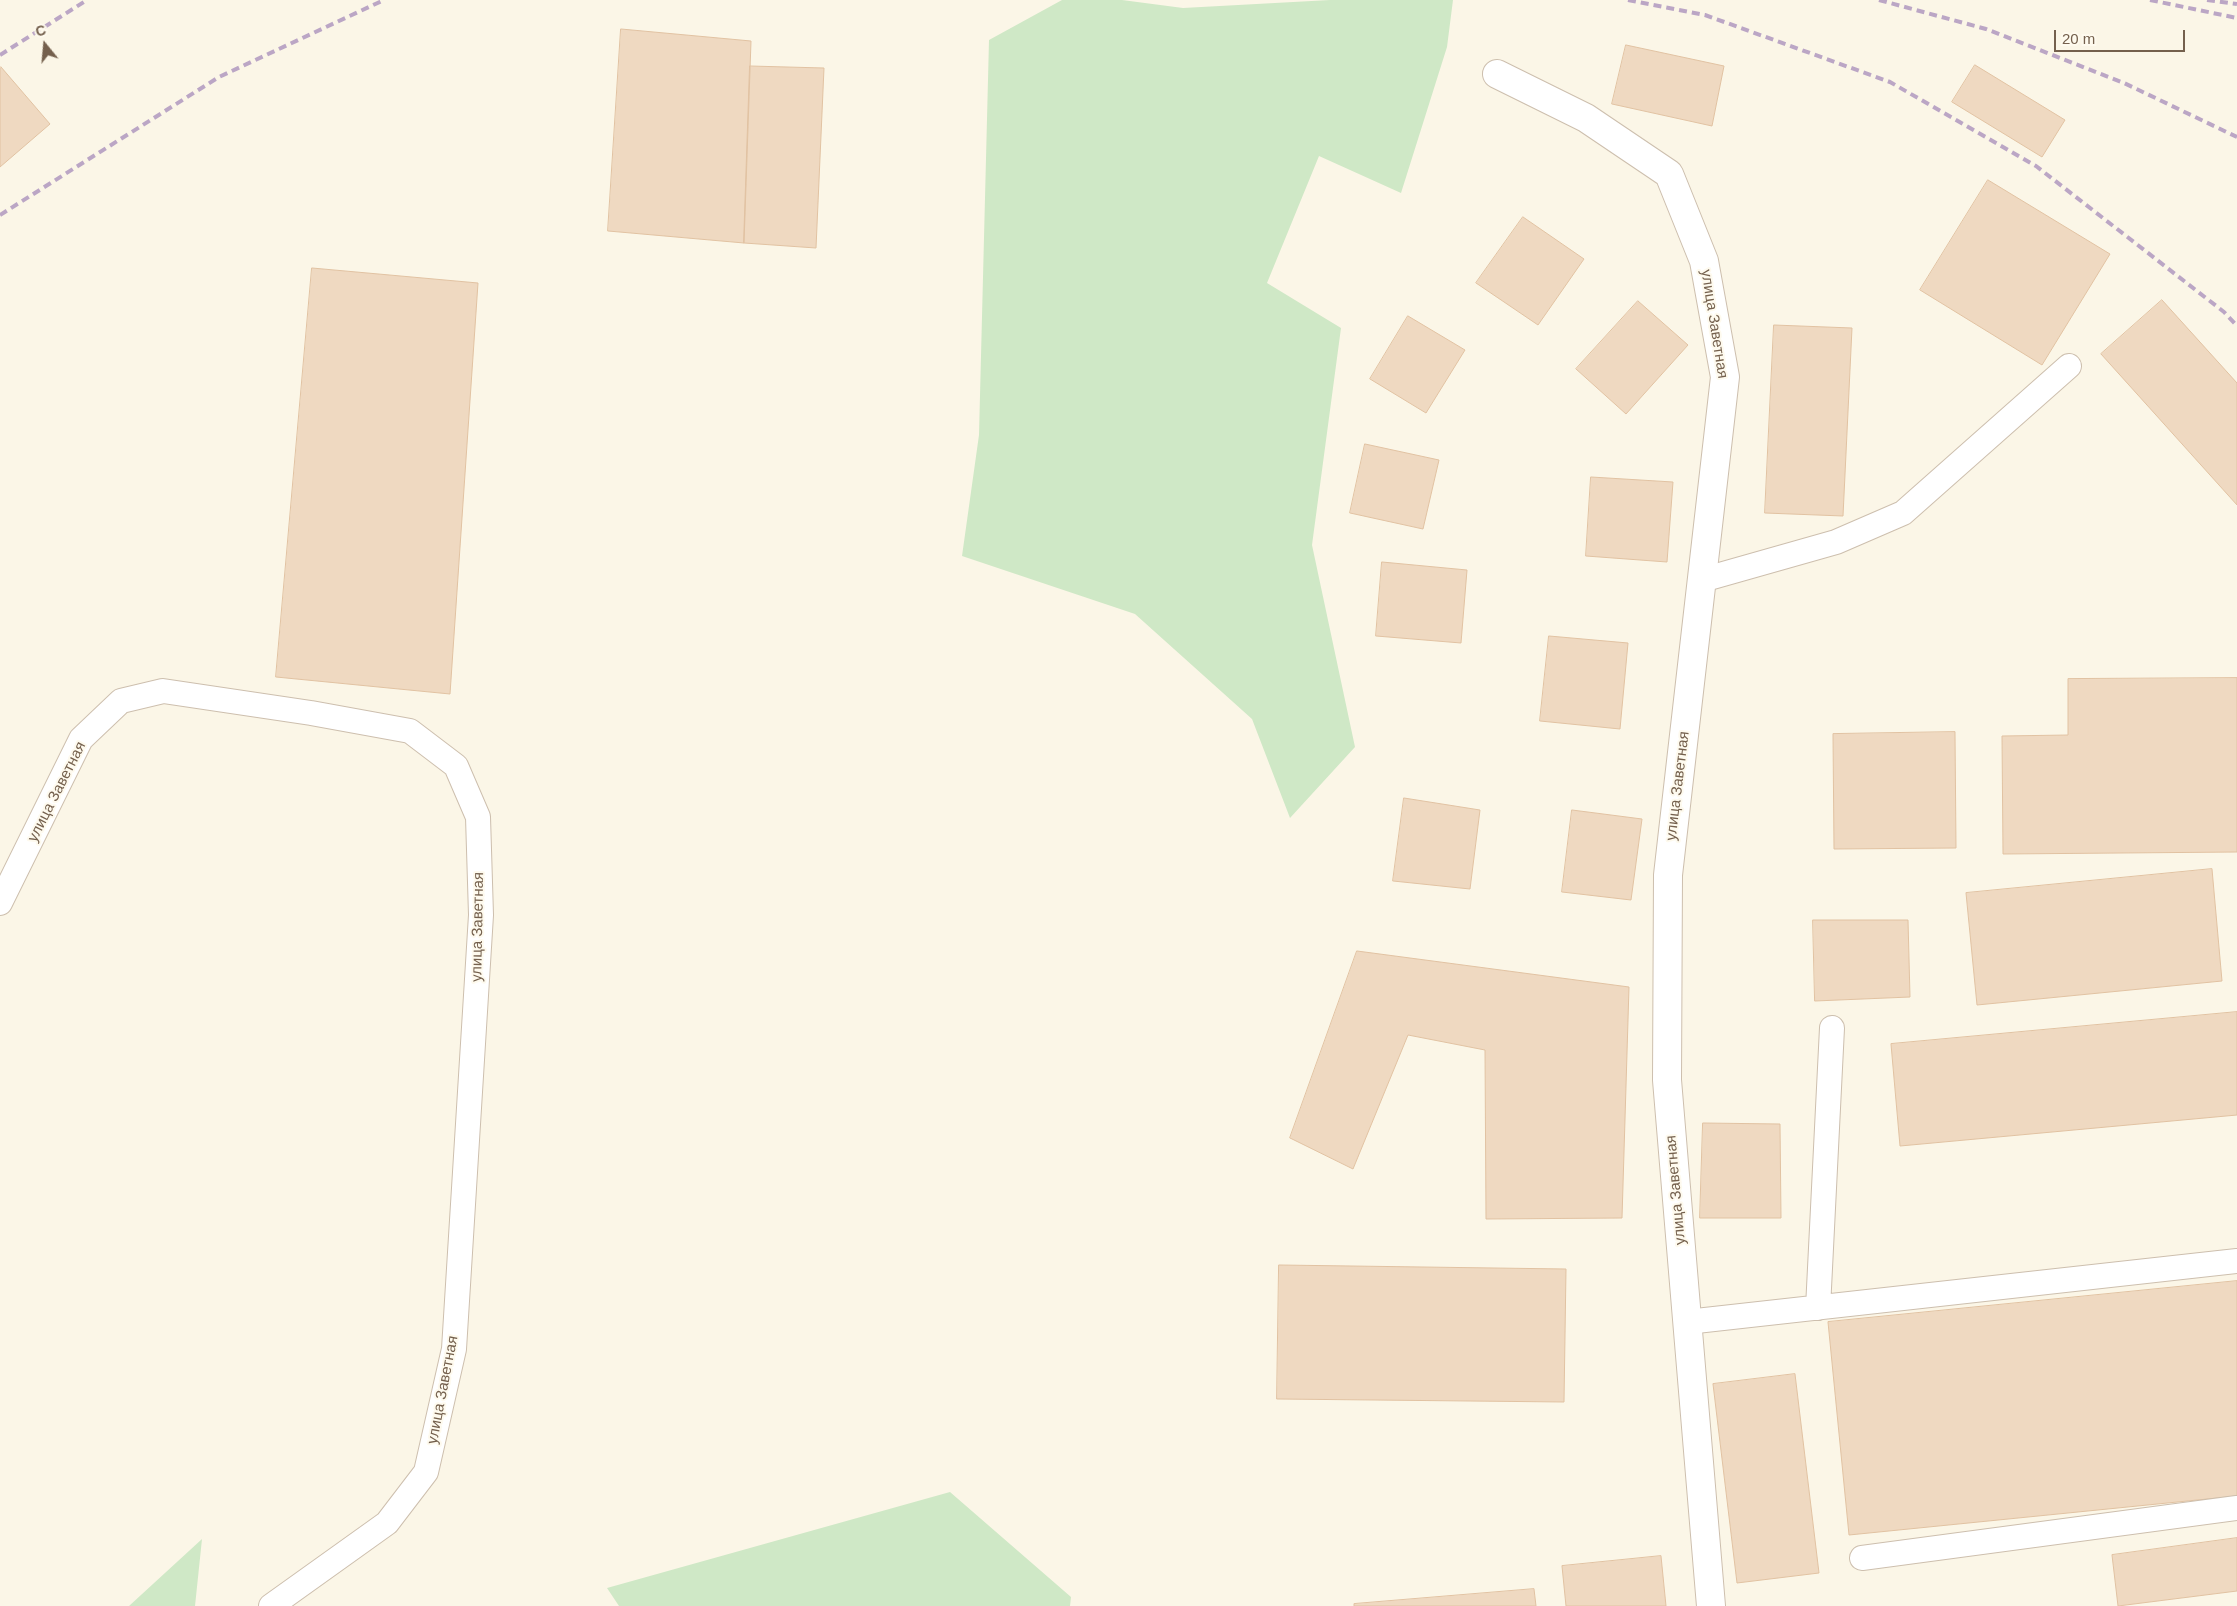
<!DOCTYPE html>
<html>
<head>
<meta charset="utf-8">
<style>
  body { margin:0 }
  #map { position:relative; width:2237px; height:1606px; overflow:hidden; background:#fbf6e7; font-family:Arial,sans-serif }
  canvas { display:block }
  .north { position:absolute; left:20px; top:20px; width:50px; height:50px; -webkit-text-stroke:4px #fefaee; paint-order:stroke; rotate:343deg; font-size:14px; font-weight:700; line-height:20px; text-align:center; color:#74604d }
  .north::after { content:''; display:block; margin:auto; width:18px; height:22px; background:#74604d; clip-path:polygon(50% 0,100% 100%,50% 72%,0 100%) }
  .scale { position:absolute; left:2054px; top:30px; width:131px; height:22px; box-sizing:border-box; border:2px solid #74604d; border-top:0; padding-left:6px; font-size:15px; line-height:18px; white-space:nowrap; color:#74604d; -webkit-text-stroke:4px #fefaee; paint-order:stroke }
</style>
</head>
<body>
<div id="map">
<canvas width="2237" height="1606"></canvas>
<div class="north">С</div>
<div class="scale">20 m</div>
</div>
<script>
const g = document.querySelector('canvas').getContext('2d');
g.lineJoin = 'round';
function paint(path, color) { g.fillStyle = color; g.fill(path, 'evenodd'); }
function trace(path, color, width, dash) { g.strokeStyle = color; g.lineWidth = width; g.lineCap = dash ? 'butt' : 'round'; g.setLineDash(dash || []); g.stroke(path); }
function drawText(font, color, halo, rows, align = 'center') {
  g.font = font + ' Arial,sans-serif'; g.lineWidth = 4; g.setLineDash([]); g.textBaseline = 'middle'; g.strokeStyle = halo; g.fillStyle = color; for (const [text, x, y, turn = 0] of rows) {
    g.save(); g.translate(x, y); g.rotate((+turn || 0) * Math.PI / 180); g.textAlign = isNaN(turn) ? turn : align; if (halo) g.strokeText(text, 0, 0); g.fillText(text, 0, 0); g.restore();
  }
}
paint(new Path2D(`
  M 1062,0 L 1122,0 L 1183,8 L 1330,0 L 1453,0 L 1447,47 L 1401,193 L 1319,156 L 1267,283 L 1341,328 L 1312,545 L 1355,747 L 1290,818 L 1252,719 L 1135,614 L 962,556 L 979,435 L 989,40 Z
  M 950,1492 L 1071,1597 L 1070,1606 L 619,1606 L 607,1588 Z
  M 202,1539 L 195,1606 L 129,1606 Z`), '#cfe8c6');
const building = new Path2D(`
  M 621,29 L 751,41 L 744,243 L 608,231 Z
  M 1626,45 L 1724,66 L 1712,126 L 1612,104 Z
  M 1975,65 L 2065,120 L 2042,157 L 1952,102 Z
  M 750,66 L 824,68 L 816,248 L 744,243 Z
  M 1,67 L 50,124 L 0,167 L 0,68 Z
  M 1988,180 L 2110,254 L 2042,365 L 1920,290 Z
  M 1523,217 L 1584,259 L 1538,325 L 1476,283 Z
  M 312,268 L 478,283 L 450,694 L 276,677 Z
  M 2162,300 L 2237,383 L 2237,505 L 2101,354 Z
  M 1638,301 L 1688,345 L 1626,414 L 1576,369 Z
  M 1408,316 L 1465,350 L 1426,413 L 1370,379 Z
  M 1774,325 L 1852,328 L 1843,516 L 1765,513 Z
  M 1365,444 L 1439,460 L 1423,529 L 1350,513 Z
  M 1591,477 L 1673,482 L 1667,562 L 1586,556 Z
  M 1382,562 L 1467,570 L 1461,643 L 1376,636 Z
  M 1549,636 L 1628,643 L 1620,729 L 1540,721 Z
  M 2237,678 L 2237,852 L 2003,854 L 2002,736 L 2068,735 L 2068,679 Z
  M 1955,732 L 1956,848 L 1834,849 L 1833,734 Z
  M 1404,798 L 1480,810 L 1470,889 L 1393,881 Z
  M 1572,810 L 1642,819 L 1631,900 L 1562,892 Z
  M 2212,869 L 2222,981 L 1977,1005 L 1966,893 Z
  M 1813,920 L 1908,920 L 1910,997 L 1815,1001 Z
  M 1357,951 L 1629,987 L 1622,1218 L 1486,1219 L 1485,1050 L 1408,1035 L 1353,1169 L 1290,1138 Z
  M 2237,1012 L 2237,1115 L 1900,1146 L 1891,1044 Z
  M 1703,1123 L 1780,1124 L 1781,1218 L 1700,1218 Z
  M 1279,1265 L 1566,1269 L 1564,1402 L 1277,1399 Z
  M 2237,1281 L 2237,1496 L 1849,1535 L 1828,1322 Z
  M 1795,1374 L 1819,1573 L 1737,1583 L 1713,1384 Z
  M 2237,1538 L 2237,1591 L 2118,1606 L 2112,1555 Z
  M 1661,1556 L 1666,1606 L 1566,1606 L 1562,1566 Z
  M 1534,1589 L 1536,1606 L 1354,1606 L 1354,1604 Z`);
paint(building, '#efd9c1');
trace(building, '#e1c2a2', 1);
const service = new Path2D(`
  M 1702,580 L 1836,542 L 1903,513 L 2069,366
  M 0,903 L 81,739 L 121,701 L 163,691 L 311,713 L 410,731 L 456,766 L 478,817 L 481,915 L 454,1349 L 426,1472 L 387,1523 L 271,1606
  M 1818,1308 L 1832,1028
  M 1687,1322 L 2237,1261
  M 1862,1558 L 2237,1508`);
const minor = new Path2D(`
  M 1497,74 L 1586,118 L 1669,174 L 1704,261 L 1725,377 L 1668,875 L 1667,1080 L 1711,1606`);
trace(service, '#cdbfae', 26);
trace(minor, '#cdbfae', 30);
trace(service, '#fff', 24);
trace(minor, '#fff', 28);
trace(new Path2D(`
  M 1628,0 L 1705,15 L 1890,82 L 2036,166 L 2224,312 L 2237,326
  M 1879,0 L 1986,29 L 2124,83 L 2237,137
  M 2150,0 L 2237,18
  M 2207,0 L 2237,4
  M 0,55 L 87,0
  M 0,215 L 219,77 L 384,0`), '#bba6c5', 4, [8, 5]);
drawText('15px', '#74604d', '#fefaee', [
  ["улица Заветная",1714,324,81],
  ["улица Заветная",1678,786,-83],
  ["улица Заветная",57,792,-63],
  ["улица Заветная",478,927,-89],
  ["улица Заветная",1676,1190,-95],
  ["улица Заветная",443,1390,-79]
]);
</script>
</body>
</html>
